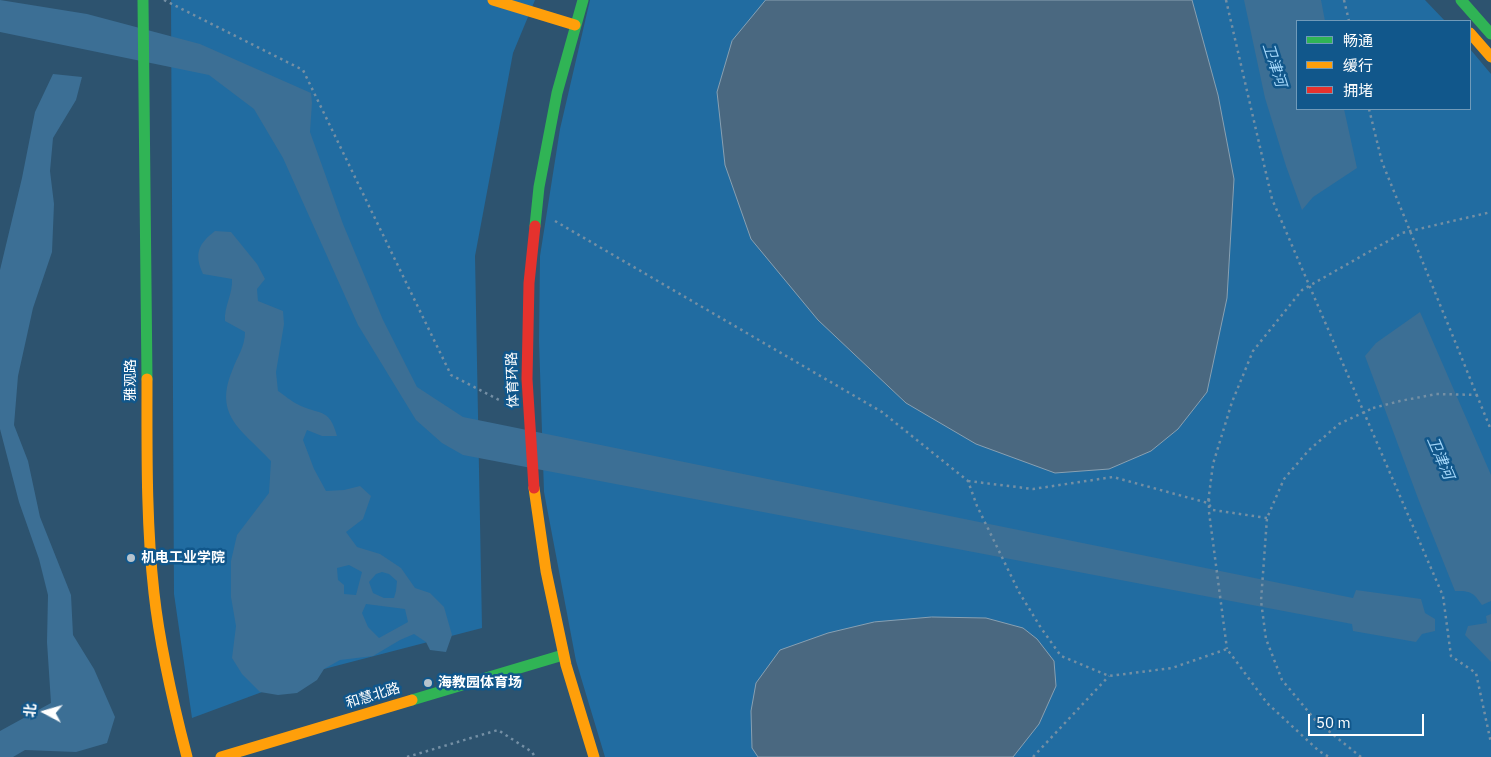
<!DOCTYPE html>
<html>
<head>
<meta charset="utf-8">
<style>
  body { margin:0 }
  #map { position:relative; width:1491px; height:757px; overflow:hidden; background:#2d536f; font-family:"IBM Plex Sans","Noto Sans SC",sans-serif }
  canvas { display:block }
  .legend { position:absolute; left:1296px; top:20px; width:175px; height:90px; box-sizing:border-box; background:#11578b; border:1px solid #709ab9; margin:0; padding:6px 9px; list-style:none; font-size:15px; color:#fff }
  .legend li { display:flex; align-items:center; gap:10px; height:25px }
  .legend b { width:25px; border:1px solid #709ab9 }
  .north { position:absolute; left:20px; top:687px; width:50px; height:50px; -webkit-text-stroke:4px #11578b; paint-order:stroke; rotate:276deg; font-size:14px; font-weight:700; line-height:20px; text-align:center; color:#fff }
  .north::after { content:''; display:block; margin:auto; width:18px; height:22px; background:#fff; clip-path:polygon(50% 0,100% 100%,50% 72%,0 100%) }
  .scale { position:absolute; left:1308px; top:714px; width:116px; height:22px; box-sizing:border-box; border:2px solid #fff; border-top:0; padding-left:6px; font-size:15px; line-height:18px; white-space:nowrap; color:#fff; -webkit-text-stroke:4px #11578b; paint-order:stroke }
</style>
</head>
<body>
<div id="map">
<canvas width="1491" height="757"></canvas>
<ul class="legend">
<li><b style="height:6px;background:#30b455"></b>畅通</li>
<li><b style="height:6px;background:#ff9f0a"></b>缓行</li>
<li><b style="height:6px;background:#e5322d"></b>拥堵</li>
</ul>
<div class="north">北</div>
<div class="scale">50 m</div>
</div>
<script>
const g = document.querySelector('canvas').getContext('2d');
g.lineJoin = 'round';
function paint(path, color) { g.fillStyle = color; g.fill(path, 'evenodd'); }
function trace(path, color, width, dash) { g.strokeStyle = color; g.lineWidth = width; g.lineCap = dash ? 'butt' : 'round'; g.setLineDash(dash || []); g.stroke(path); }
function drawText(font, color, halo, rows, align = 'center') {
  g.font = font + ' "IBM Plex Sans","Noto Sans SC",sans-serif'; g.lineWidth = 5; g.setLineDash([]); g.textBaseline = 'middle'; g.strokeStyle = halo; g.fillStyle = color; for (const [text, x, y, turn = 0] of rows) {
    g.save(); g.translate(x, y); g.rotate((+turn || 0) * Math.PI / 180); g.textAlign = isNaN(turn) ? turn : align; if (halo) g.strokeText(text, 0, 0); g.fillText(text, 0, 0); g.restore();
  }
}
paint(new Path2D(`
  M 171,0 L 535,0 L 513,53 L 475,256 L 482,628 L 324,669 L 192,718 L 174,594 Z
  M 590,0 L 1425,0 L 1445,21 L 1297,21 L 1297,109 L 1470,109 L 1470,49 L 1491,74 L 1491,757 L 605,757 L 576,661 L 544,492 L 539,341 L 540,256 L 560,129 Z`), '#216ca1');
paint(new Path2D(`
  M 0,0 L 87,14 L 200,44 L 311,93 L 312,103 L 310,132 L 343,224 L 383,320 L 417,387 L 463,417 L 1353,598 L 1356,590 L 1421,599 L 1425,613 L 1435,619 L 1435,631 L 1422,634 L 1416,642 L 1353,631 L 1352,624 L 463,455 L 442,443 L 416,420 L 358,325 L 283,158 L 254,109 L 209,75 L 0,32 Z
  M 1244,0 L 1321,0 L 1325,21 L 1297,21 L 1297,109 L 1344,109 L 1357,168 L 1313,197 L 1302,210 L 1286,166 L 1265,98 Z
  M 53,74 L 82,77 L 76,100 L 53,138 L 50,171 L 54,204 L 52,252 L 33,308 L 18,376 L 14,425 L 28,461 L 40,517 L 71,595 L 73,635 L 94,669 L 115,717 L 107,743 L 76,752 L 25,750 L 13,757 L 0,757 L 0,731 L 51,703 L 47,642 L 48,595 L 39,559 L 19,502 L 0,429 L 0,270 L 22,178 L 35,112 Z
  M 215,231 L 231,232 L 257,264 L 265,279 L 257,289 L 258,301 L 283,311 L 284,324 L 276,372 L 278,391 C 284,395 291,401 297,404 C 319,416 329,406 337,436 L 322,436 L 307,430 L 303,440 L 314,469 L 326,491 L 344,490 L 360,486 L 371,496 L 363,519 L 346,532 L 357,547 L 380,554 L 401,568 L 415,588 L 430,593 L 444,607 L 452,635 L 446,652 L 430,650 L 426,642 L 414,634 L 400,640 L 373,656 L 340,660 L 324,669 L 317,680 L 297,693 L 278,695 L 260,692 L 242,674 L 232,658 L 236,626 L 231,597 L 231,561 L 237,535 L 269,493 L 271,461 C 244,431 213,417 232,371 C 237,357 245,347 245,332 L 225,321 C 224,306 233,294 232,279 L 203,274 C 194,254 198,244 215,231 ZM 349,565 L 362,572 L 356,595 L 344,594 L 344,585 L 338,580 L 337,568 ZM 382,572 L 389,574 L 397,581 L 396,591 L 394,598 L 384,598 L 373,593 L 369,582 L 376,574 ZM 366,604 L 405,609 L 408,622 L 379,638 L 368,627 L 362,613 Z
  M 1420,312 L 1491,475 L 1491,601 L 1482,605 C 1473,592 1471,591 1455,591 L 1419,501 L 1365,356 L 1376,343 Z
  M 1491,614 L 1491,662 L 1465,635 L 1468,626 L 1487,623 L 1486,616 Z`), '#3c6f95');
const building = new Path2D(`
  M 766,0 L 1192,0 L 1218,95 L 1234,179 L 1227,298 L 1207,392 L 1178,429 L 1151,451 L 1109,469 L 1055,473 L 976,444 L 906,403 L 818,320 L 751,239 L 725,165 L 717,92 L 732,41 Z
  M 932,617 L 986,618 L 1023,628 L 1037,639 L 1054,661 L 1056,686 L 1039,724 L 1013,757 L 758,757 L 752,748 L 751,711 L 756,683 L 780,650 L 828,633 L 874,622 Z`);
paint(building, '#4a6880');
trace(building, '#88a0b2', 1);
trace(new Path2D(`
  M 164,0 L 303,70 L 451,375 L 499,400
  M 1226,0 L 1272,199 L 1443,596 L 1451,656 L 1476,673 L 1491,743
  M 1344,0 L 1349,21
  M 1369,109 L 1382,162 L 1491,430
  M 555,221 L 882,412 L 968,481 L 977,506 L 1019,592 L 1041,628 L 1061,656 L 1109,676 L 1172,668 L 1227,649 L 1267,703 L 1319,751 L 1329,757
  M 968,481 L 1033,489 L 1113,477 L 1208,503 L 1213,510 L 1267,518
  M 1209,499 L 1208,503 L 1213,464 L 1232,402 L 1253,351 L 1302,290 L 1402,233 L 1491,212
  M 407,757 L 498,730 L 532,752 L 535,757
  M 1033,757 L 1109,676
  M 1361,757 L 1316,721 L 1282,680 L 1266,639 L 1261,601 L 1267,518 L 1284,479 L 1309,450 L 1339,424 L 1373,408`), '#748fa4', 2.5, [2.5, 4]);
trace(new Path2D(`
  M 143,0 L 147,379
  M 1461,0 L 1491,34
  M 535,226 L 539,187 L 557,93 L 583,0
  M 412,700 L 563,655`), '#30b455', 11);
trace(new Path2D(`
  M 493,0 L 575,25
  M 1470,33 L 1491,57
  M 147,379 C 147,450 146,522 154,593 C 160,648 173,703 187,757
  M 534,488 L 546,571 L 566,665 L 594,757
  M 221,757 L 412,700`), '#ff9f0a', 11);
trace(new Path2D(`
  M 534,488 L 527,379 L 529,283 L 535,226`), '#e5322d', 11);
trace(new Path2D(`
  M 1373,408 L 1400,401 L 1436,394 L 1481,395
  M 1209,499 L 1209,512 L 1227,649`), '#748fa4', 2.5, [2.5, 4]);
for (const [x, y, r, color] of [
  [131,558,5,"#b6c3cd"],
  [428,683,5,"#b6c3cd"]
]) { const dot = new Path2D(); dot.arc(x, y, r, 0, 2 * Math.PI); g.fillStyle = color; g.fill(dot); trace(dot, '#11578b', 2); }
drawText('14px', '#fff', '#11578b', [
  ["雅观路",131,380,-90],
  ["体育环路",513,380,-92],
  ["和慧北路",373,696,-17]
]);
drawText('bold 14px', '#fff', '#11578b', [
  ["机电工业学院",141,558],
  ["海教园体育场",438,683]
], 'left');
drawText('italic 15px', '#a3d6f9', '#11578b', [
  ["卫津河",1274,65,72],
  ["卫津河",1440,458,67]
]);
</script>
</body>
</html>
